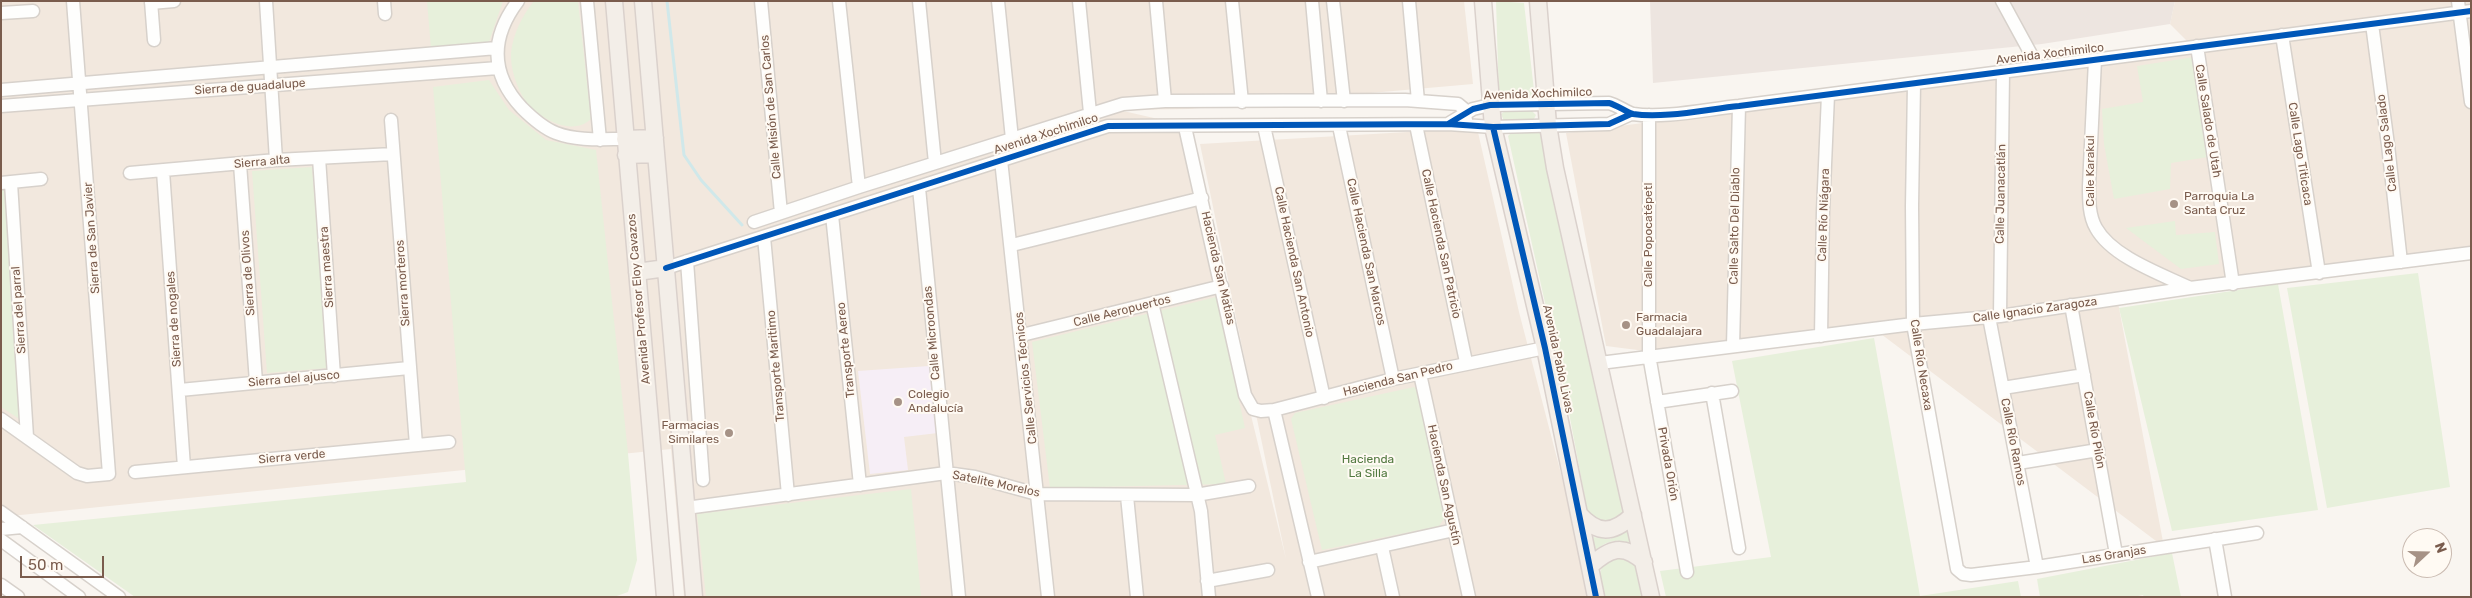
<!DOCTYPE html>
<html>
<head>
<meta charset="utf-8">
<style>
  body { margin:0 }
  #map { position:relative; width:2472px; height:598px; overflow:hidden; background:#f9f5f0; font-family:Rubik,sans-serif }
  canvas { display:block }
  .frame { position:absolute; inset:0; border:2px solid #7a5c4d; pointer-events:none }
  .north { position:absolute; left:2402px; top:528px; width:50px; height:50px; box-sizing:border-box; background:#fffaf3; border:1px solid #cabbb1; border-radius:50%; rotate:69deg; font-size:14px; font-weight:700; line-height:20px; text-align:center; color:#7a5c4d }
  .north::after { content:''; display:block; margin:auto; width:18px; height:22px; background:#a69286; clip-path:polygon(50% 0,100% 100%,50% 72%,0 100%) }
  .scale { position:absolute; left:20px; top:556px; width:84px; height:22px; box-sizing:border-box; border:2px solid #7a5c4d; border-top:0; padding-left:6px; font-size:15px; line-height:18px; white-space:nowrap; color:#7a5c4d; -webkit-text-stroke:4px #fffaf3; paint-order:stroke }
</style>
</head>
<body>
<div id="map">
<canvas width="2472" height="598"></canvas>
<div class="frame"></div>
<div class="north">N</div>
<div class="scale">50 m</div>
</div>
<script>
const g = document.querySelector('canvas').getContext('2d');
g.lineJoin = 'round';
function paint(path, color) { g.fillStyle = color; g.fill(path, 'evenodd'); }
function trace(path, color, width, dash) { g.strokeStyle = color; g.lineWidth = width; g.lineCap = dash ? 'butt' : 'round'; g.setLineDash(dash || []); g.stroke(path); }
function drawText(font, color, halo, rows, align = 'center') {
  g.font = font + ' Rubik,sans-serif'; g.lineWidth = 4; g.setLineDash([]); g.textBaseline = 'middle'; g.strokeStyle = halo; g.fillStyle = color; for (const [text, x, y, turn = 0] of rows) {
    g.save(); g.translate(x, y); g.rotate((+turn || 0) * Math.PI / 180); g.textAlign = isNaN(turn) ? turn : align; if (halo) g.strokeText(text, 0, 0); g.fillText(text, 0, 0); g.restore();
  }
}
paint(new Path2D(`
  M 1,1 L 1464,1 L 1473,84 L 1189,109 L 1119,110 L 1180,124 L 1286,559 L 1200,144 L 1477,128 L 1519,312 L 1593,597 L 684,597 L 671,449 L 1,517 Z
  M 2175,1 L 2471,1 L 2471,250 L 2116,292 L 2164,547 L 1877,331 L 1653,352 L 1606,346 L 1566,133 L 2197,51 L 2170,24 Z`), '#f2e8de');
paint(new Path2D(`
  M 1650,1 L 2175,1 L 2170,24 L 2042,44 L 1653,83 Z`), '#ede5e0');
paint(new Path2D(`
  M 929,366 L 938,433 L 904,437 L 908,470 L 870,474 L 858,371 Z`), '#f6eef6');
paint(new Path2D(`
  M 427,1 L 503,1 L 489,42 L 431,49 Z
  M 534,1 L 578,1 L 591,119 C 572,137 539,119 525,100 C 517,88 510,68 511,53 C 513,34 522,16 534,1 Z
  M 1496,1 L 1524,3 L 1535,99 L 1499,100 Z
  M 2194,57 L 2208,157 L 2171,163 L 2170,189 L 2114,199 L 2104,144 L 2102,109 L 2143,102 L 2137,66 Z
  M 489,80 L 509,110 L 546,140 L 596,150 L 628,453 L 637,560 L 628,592 L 614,597 L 135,597 L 33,525 L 466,482 L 433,87 Z
  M 1531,110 L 1536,115 L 1534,119 L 1504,121 L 1501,114 L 1505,111 Z
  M 1513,131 L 1540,132 L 1622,503 L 1623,511 L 1620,517 L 1602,524 L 1588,514 L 1587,509 L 1567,402 L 1508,136 Z
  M 312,167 L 328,368 L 267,373 L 252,171 Z
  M 7,188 L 21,420 L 1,407 L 1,189 Z
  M 2175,221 L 2176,235 L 2215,232 L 2219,264 L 2181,269 L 2126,228 Z
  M 2418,273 L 2450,487 L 2327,508 L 2287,288 Z
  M 2278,284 L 2318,510 L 2172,531 L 2119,308 Z
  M 1216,297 L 1245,428 L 1215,435 L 1226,484 L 1050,488 L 1032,342 Z
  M 1874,338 L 1920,596 L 2018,581 L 2021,597 L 1666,597 L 1660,571 L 1771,557 L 1732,361 Z
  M 1414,387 L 1420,393 L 1445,517 L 1439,526 L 1322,550 L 1291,419 L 1295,413 Z
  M 911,489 L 921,597 L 706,597 L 697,514 Z
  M 1628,528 L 1632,545 C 1620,537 1605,541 1595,551 L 1593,537 L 1610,539 Z
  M 2172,553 L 2181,597 L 2144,597 L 2143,595 L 2133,597 L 2040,597 L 2037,579 Z
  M 1622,555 L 1637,566 L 1644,597 L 1604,597 C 1599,570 1595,566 1622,555 Z`), '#e7f0db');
trace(new Path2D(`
  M 667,1 L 684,155 L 701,180 L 742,225`), '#d0e8ea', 3);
const minor = new Path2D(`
  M 151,1 L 154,40
  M 266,1 L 276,160
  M 384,1 L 385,14
  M 518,1 C 490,38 490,74 522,108 C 532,118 543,128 556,133 C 577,141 602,139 625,139
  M 587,1 L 600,140
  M 761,1 L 781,213
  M 839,1 L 859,187
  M 919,1 L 935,163
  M 998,1 L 1012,139
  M 1079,1 L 1090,113
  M 1156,1 L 1165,101
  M 1232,1 L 1242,102
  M 1312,1 L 1321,101
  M 1333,1 L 1344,101
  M 1409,1 L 1418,101
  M 2002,1 L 2038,67
  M 2458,1 L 2471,102
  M 151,3 L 174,1
  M 1,13 L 33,11
  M 2372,24 L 2388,145 L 2401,262
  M 2282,35 L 2319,273
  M 2197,46 L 2233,284
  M 2095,60 L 2089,186 C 2089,200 2089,216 2096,228 C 2112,257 2161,274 2190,288
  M 1914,84 L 1912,206 L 1913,324 L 1957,569 L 1963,574 L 1971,575 L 2037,567 L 2257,533
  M 1,90 L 497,48
  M 1,106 L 498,68
  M 1649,115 L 1649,355 L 1687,572
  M 391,120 L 416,445
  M 1448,124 L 1473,109 L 1490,105 L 1609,103 C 1617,105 1626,112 1633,114 C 1663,119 1708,109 1739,106 L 2471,11
  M 1416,125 L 1466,362
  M 1264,126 L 1324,398
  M 1339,126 L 1393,379
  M 1185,127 L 1245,395 L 1253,409 L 1261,411 L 1274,410 L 1393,379 L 1545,348
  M 319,158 L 334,376
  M 1001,160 L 1048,597
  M 240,164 L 256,382
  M 163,171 L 184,467
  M 130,173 L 276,160 L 393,154
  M 1,183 L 41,179
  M 11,183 L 27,437
  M 919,188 L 959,597
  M 832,215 L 860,485
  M 754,222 L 859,187 L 1123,104 L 1165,101 L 1405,100 L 1458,104 L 1464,109 L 1466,120
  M 764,237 L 788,495
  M 1012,245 L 1202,198
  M 687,261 L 703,480
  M 666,268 L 1108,126 L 1448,124 L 1493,127 L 1609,124 L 1631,114
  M 1152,303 L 1201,511 L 1209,597
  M 2071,305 L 2116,554
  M 2000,316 L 2003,72
  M 1989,317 L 2037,567
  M 1022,335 L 1222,286
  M 1821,336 L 1823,211 L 1828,95
  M 1733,346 L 1739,106
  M 1600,363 L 1913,324 L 2000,316 L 2190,288 L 2471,253
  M 1420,374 L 1469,597
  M 2003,388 L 2084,375
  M 180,390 L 409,368
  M 1712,393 L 1739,548
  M 1657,402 L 1732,391
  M 1274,410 L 1318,597
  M 1,419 L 77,473 L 87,476 L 109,474 L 73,1
  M 2018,463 L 2098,450
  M 135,472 L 449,442
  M 1127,496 L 1137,597
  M 686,508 L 946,473 L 975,477 L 1037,494 L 1196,495 L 1249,486
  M 1,512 L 119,597
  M 1,529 L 22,527
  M 2215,539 L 2225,597
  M 1,540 L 79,597
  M 1382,547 L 1393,597
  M 1309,562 L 1454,530
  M 1207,581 L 1268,570
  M 1,585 L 18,597`);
const major = new Path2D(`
  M 614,1 L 665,597
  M 643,1 L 694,597
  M 1483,1 L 1493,127 L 1545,348 L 1596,597
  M 1538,1 L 1548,125 L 1555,168 L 1651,597
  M 625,139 L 655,138
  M 626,155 L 656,154
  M 637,272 L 666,268
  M 1579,514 C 1598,535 1613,534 1633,515
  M 1590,566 C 1610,548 1623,543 1644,562`);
trace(minor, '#d7d1cb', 15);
trace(major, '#dad1cc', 19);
trace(minor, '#fefefd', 12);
trace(major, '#f3eee8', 16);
trace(new Path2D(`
  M 1448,124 L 1473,109 L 1490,105 L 1609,103 C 1617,105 1626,112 1633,114 C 1663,119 1708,109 1739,106 L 2471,11
  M 1493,127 L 1545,348 L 1596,597
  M 666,268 L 1108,126 L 1448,124 L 1493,127 L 1609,124 L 1631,114`), '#0057b8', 6);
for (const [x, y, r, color] of [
  [2174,204,5,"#a69286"],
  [1626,325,5,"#a69286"],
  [898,402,5,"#a69286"],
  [729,433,5,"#a69286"]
]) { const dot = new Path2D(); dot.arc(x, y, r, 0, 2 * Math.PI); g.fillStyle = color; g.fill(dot); trace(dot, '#fffaf3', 2); }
drawText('12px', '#7a5c4d', '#fffaf3', [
  ["Avenida Xochimilco",2050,54,-7],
  ["Sierra de guadalupe",250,87,-4],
  ["Avenida Xochimilco",1538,94,-2],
  ["Calle Misión de San Carlos",771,107,-95],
  ["Calle Salado de Utah",2208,121,81],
  ["Avenida Xochimilco",1046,134,-18],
  ["Calle Lago Salado",2387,143,-97],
  ["Calle Lago Titicaca",2300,154,81],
  ["Sierra alta",262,162,-5],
  ["Calle Karakul",2091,171,-90],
  ["Calle Juanacatlán",2001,194,-89],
  ["Calle Río Niágara",1824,215,-88],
  ["Calle Salto Del Diablo",1735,226,-89],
  ["Calle Popocatépetl",1649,235,-90],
  ["Sierra de San Javier",92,238,-94],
  ["Calle Hacienda San Patricio",1441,244,78],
  ["Calle Hacienda San Marcos",1366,252,78],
  ["Calle Hacienda San Antonio",1294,262,78],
  ["Sierra maestra",327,267,-94],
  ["Hacienda San Matias",1218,268,77],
  ["Sierra de Olivos",248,273,-94],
  ["Sierra morteros",403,283,-94],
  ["Avenida Profesor Eloy Cavazos",639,299,-95],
  ["Sierra del parral",19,310,-94],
  ["Calle Ignacio Zaragoza",2035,310,-8],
  ["Calle Aeropuertos",1122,311,-14],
  ["Sierra de nogales",174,319,-94],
  ["Calle Microondas",932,333,-95],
  ["Transporte Aereo",846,350,-96],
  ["Avenida Pablo Livas",1558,359,78],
  ["Calle Río Necaxa",1921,365,81],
  ["Transporte Maritimo",776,366,-95],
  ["Calle Servicios Técnicos",1026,378,-96],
  ["Sierra del ajusco",294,379,-5],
  ["Hacienda San Pedro",1398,379,-14],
  ["Calle Río Pilón",2094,430,80],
  ["Calle Río Ramos",2013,442,79],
  ["Sierra verde",292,457,-5],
  ["Privada Orión",1668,464,80],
  ["Satelite Morelos",996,484,12],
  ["Hacienda San Agustín",1444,485,78],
  ["Las Granjas",2114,555,-9]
]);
drawText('12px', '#7a5c4d', '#fffaf3', [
  ["Parroquia La",2184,197],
  ["Santa Cruz",2184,211],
  ["Farmacia",1636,318],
  ["Guadalajara",1636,332],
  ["Colegio",908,395],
  ["Andalucía",908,409],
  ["Farmacias",719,426,"right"],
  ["Similares",719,440,"right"]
], 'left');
drawText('12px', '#537a41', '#fffaf3', [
  ["Hacienda",1368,460],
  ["La Silla",1368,474]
]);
</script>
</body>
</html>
